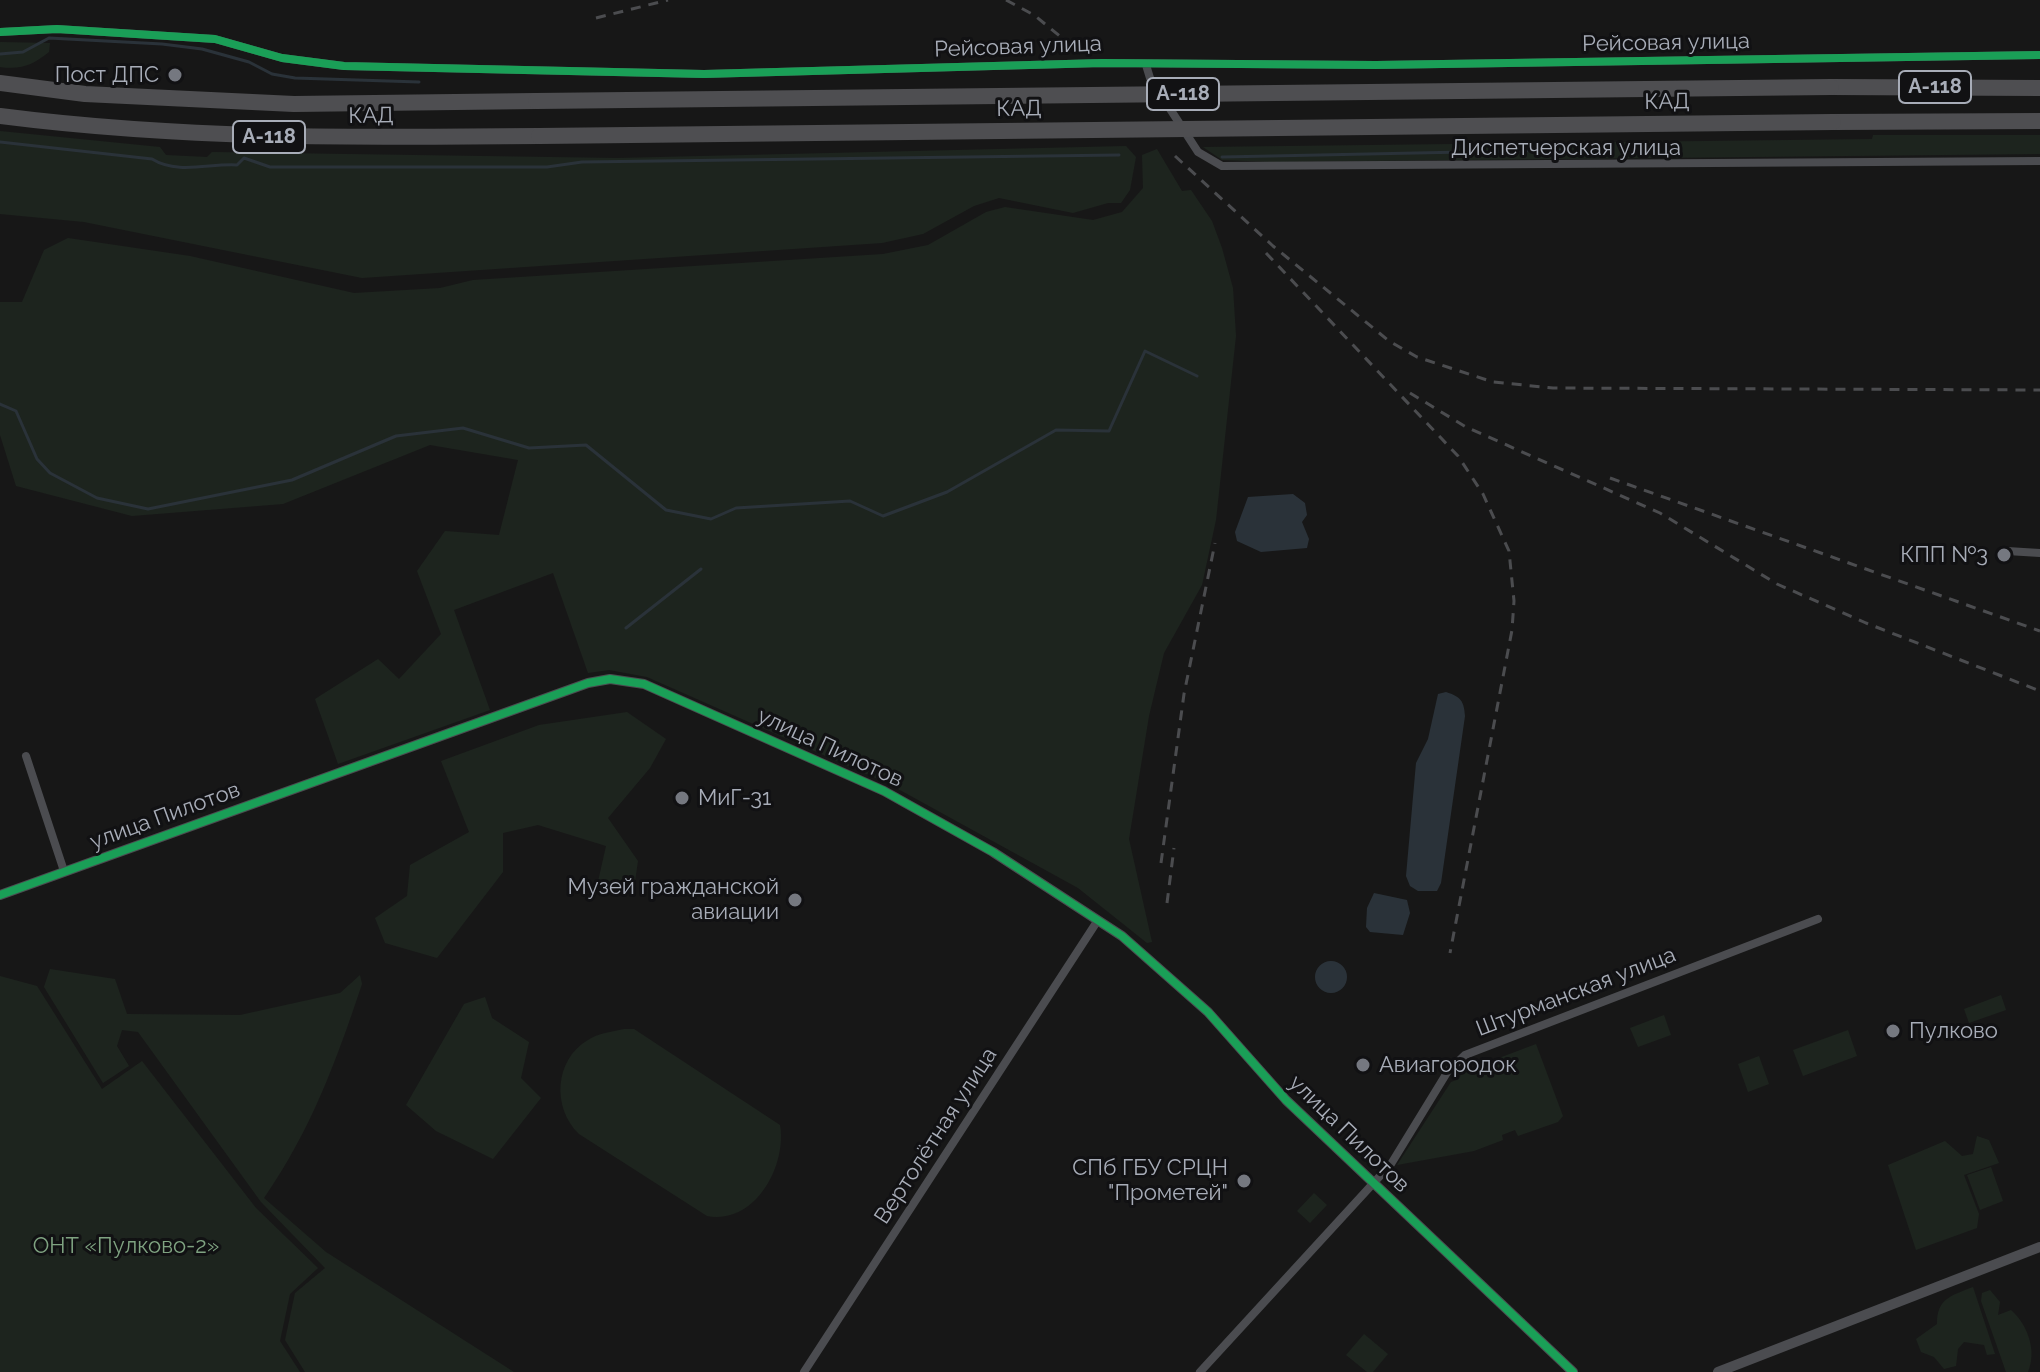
<!DOCTYPE html>
<html>
<head>
<meta charset="utf-8">
<style>
  body { margin:0 }
  canvas { display:block; background:#171717 }
</style>
</head>
<body>
<canvas width="2040" height="1372"></canvas>
<script>
const g = document.querySelector('canvas').getContext('2d');
g.lineJoin = 'round';
function paint(path, color) { g.fillStyle = color; g.fill(path, 'evenodd'); }
function trace(path, color, width, dash) { g.strokeStyle = color; g.lineWidth = width; g.lineCap = dash ? 'butt' : 'round'; g.setLineDash(dash || []); g.stroke(path); }
function drawText(font, color, halo, rows, align = 'center') {
  g.font = font + ' Raleway,sans-serif'; g.lineWidth = 6; g.setLineDash([]); g.textBaseline = 'middle'; g.strokeStyle = halo; g.fillStyle = color; for (const [text, x, y, turn = 0] of rows) {
    g.save(); g.translate(x, y); g.rotate((+turn || 0) * Math.PI / 180); g.textAlign = isNaN(turn) ? turn : align; if (halo) g.strokeText(text, 0, 0); g.fillText(text, 0, 0); g.restore();
  }
}
paint(new Path2D(`
  M 0,42 L 50,43 L 49,52 C 32,65 22,70 0,67 Z
  M 0,131 L 160,147 L 166,155 L 207,157 L 212,152 L 617,158 L 1126,146 L 1136,157 L 1130,190 L 1121,203 L 1108,203 L 1073,213 L 999,198 L 974,206 L 923,234 L 882,243 L 362,278 L 84,222 L 0,214 Z
  M 1873,135 L 2040,135 L 2040,154 L 1271,162 L 1222,160 L 1203,147 L 1872,139 Z
  M 1157,149 L 1182,191 L 1191,190 L 1212,221 L 1222,248 L 1233,288 L 1236,336 L 1216,520 L 1202,585 L 1164,653 L 1149,716 L 1129,839 L 1152,942 L 1147,943 L 1078,888 L 889,784 L 647,677 L 609,670 L 588,673 L 553,573 L 454,610 L 490,710 L 338,764 L 315,699 L 378,659 L 399,679 L 441,634 L 417,571 L 445,531 L 499,535 L 518,460 L 430,445 L 283,504 L 132,516 L 16,486 L 0,435 L 0,302 L 22,302 L 44,250 L 68,238 L 190,256 L 354,293 L 440,288 L 473,280 L 883,254 L 928,245 L 986,212 L 1005,207 L 1093,220 L 1122,212 L 1143,188 L 1142,155 Z
  M 627,712 L 666,739 L 650,768 L 608,818 L 638,861 L 633,895 L 597,886 L 606,846 L 538,825 L 503,833 L 503,872 L 437,958 L 385,943 L 375,918 L 407,896 L 410,865 L 469,832 L 441,761 L 539,725 Z
  M 50,969 L 115,979 L 127,1014 L 240,1015 L 340,993 L 360,975 L 362,984 C 336,1062 311,1130 264,1198 L 326,1252 L 514,1372 L 305,1372 L 285,1340 L 295,1293 L 325,1268 L 261,1202 L 138,1032 L 122,1030 L 117,1046 L 129,1066 L 103,1083 L 44,987 Z
  M 0,976 L 37,986 L 102,1089 L 142,1061 L 256,1208 L 318,1268 L 290,1294 L 280,1341 L 300,1372 L 0,1372 Z
  M 2001,995 L 2006,1010 L 1969,1023 L 1964,1009 Z
  M 485,997 L 492,1018 L 529,1042 L 521,1078 L 541,1098 L 493,1159 L 436,1131 L 406,1105 L 464,1004 Z
  M 1664,1015 L 1671,1035 L 1638,1047 L 1630,1028 Z
  M 624,1029 L 634,1029 L 780,1125 C 787,1166 755,1225 707,1216 L 579,1134 C 552,1108 554,1060 588,1040 C 598,1033 612,1032 624,1029 Z
  M 1848,1030 L 1857,1056 L 1803,1076 L 1793,1050 Z
  M 1536,1044 L 1563,1116 L 1558,1122 L 1518,1136 L 1515,1130 L 1502,1135 L 1503,1140 L 1474,1151 L 1397,1165 L 1451,1082 L 1459,1079 L 1462,1072 Z
  M 1759,1056 L 1769,1084 L 1748,1092 L 1738,1064 Z
  M 1977,1136 L 1989,1140 L 1999,1163 L 1964,1175 L 1979,1214 L 1977,1228 L 1916,1250 L 1888,1165 L 1945,1141 L 1962,1156 L 1973,1154 Z
  M 1991,1167 L 2003,1201 L 1980,1210 L 1967,1175 Z
  M 1314,1193 L 1327,1205 L 1310,1223 L 1297,1211 Z
  M 1973,1287 L 1995,1354 L 1987,1355 L 1984,1345 L 1964,1342 L 1958,1349 L 1956,1366 L 1944,1369 L 1934,1357 L 1921,1352 L 1916,1339 L 1937,1324 C 1937,1298 1951,1296 1973,1287 Z
  M 1990,1290 L 2000,1302 L 1998,1315 L 2011,1310 C 2028,1325 2037,1351 2028,1372 L 2006,1372 L 1981,1301 L 1982,1293 Z
  M 1364,1334 L 1388,1354 L 1373,1372 L 1367,1372 L 1346,1355 Z`), '#1d241e');
paint(new Path2D(`
  M 1293,494 L 1305,503 L 1307,515 L 1302,522 L 1309,539 L 1307,548 L 1261,552 L 1237,541 L 1235,532 L 1248,497 Z
  M 1446,692 C 1461,697 1464,701 1465,716 L 1441,883 L 1437,891 L 1418,891 L 1410,886 L 1406,876 L 1416,763 L 1428,739 L 1438,694 Z
  M 1374,893 L 1407,900 L 1410,913 L 1403,935 L 1370,932 L 1366,927 L 1367,908 Z
  M1315 977a16 16 0 1 1 32 0a16 16 0 1 1-32 0Z`), '#2a3239');
trace(new Path2D(`
  M 0,54 L 23,52 L 49,38 L 162,44 L 202,49 L 249,62 L 272,74 L 295,78 L 419,82
  M 0,142 L 152,159 C 178,175 210,163 237,165 L 244,158 L 270,167 L 547,167 L 582,162 L 1119,155
  M 1222,157 L 1561,150
  M 0,404 L 16,411 L 37,459 L 50,473 L 97,498 L 148,509 L 292,480 L 396,436 L 463,428 L 529,448 L 586,445 L 666,510 L 711,519 L 736,508 L 850,501 L 883,516 L 947,492 L 1056,430 L 1109,431 L 1145,351 L 1197,376
  M 626,628 L 701,569`), '#2a3239', 3);
trace(new Path2D(`
  M 0,32 L 57,29 L 215,39 L 282,58 L 344,66 L 704,74 L 1102,63 L 1376,65 L 2040,55
  M 1146,65 L 1150,78 L 1198,152 L 1222,166 L 2040,161
  M 2007,551 L 2040,553
  M 26,756 L 64,871
  M 804,1372 L 1098,920
  M 1200,1372 L 1391,1164 L 1448,1071 L 1465,1055 L 1818,919`), '#4b4c50', 8);
trace(new Path2D(`
  M 0,895 L 588,683 L 610,679 L 644,684 L 884,791 L 993,852 L 1122,936 L 1208,1012 L 1286,1100 L 1573,1372
  M 1718,1372 L 2040,1247`), '#4b4c50', 10);
trace(new Path2D(`
  M 0,83 L 85,94 L 294,104 L 536,101
  M 1831,87 L 2040,88
  M 0,116 C 179,139 358,138 539,136
  M 1833,122 L 2040,121`), '#4e4e51', 16);
trace(new Path2D(`
  M 1006,0 L 1034,15 L 1061,37
  M 596,18 L 668,0
  M 1175,156 L 1273,246 L 1389,341 L 1417,357 L 1493,382 L 1553,388 L 2040,390
  M 1266,253 L 1458,456 L 1483,494 L 1509,551 L 1514,601 L 1512,630 L 1450,953
  M 1410,393 L 1466,427 L 1660,513 L 1777,584 L 1866,623 L 2040,691
  M 1610,478 L 2040,631
  M 1161,863 L 1184,694 L 1215,543
  M 1167,903 L 1174,848`), '#4b4c4f', 3, [10, 8]);
trace(new Path2D(`
  M 536,101 L 1831,87
  M 539,136 L 1833,122`), '#4e4e51', 16);
trace(new Path2D(`
  M 0,32 L 57,29 L 215,39 L 282,58 L 344,66 L 704,74 L 1102,63 L 1376,65 L 2040,55
  M 0,895 L 588,683 L 610,679 L 644,684 L 884,791 L 993,852 L 1122,936 L 1208,1012 L 1286,1100 L 1573,1372`), '#1a9f57', 8);
for (const [x, y, r, color] of [
  [175,75,8,"#757880"],
  [2004,555,8,"#757880"],
  [682,798,8,"#757880"],
  [795,900,8,"#757880"],
  [1893,1031,8,"#757880"],
  [1363,1065,8,"#757880"],
  [1244,1181,8,"#757880"]
]) { const dot = new Path2D(); dot.arc(x, y, r, 0, 2 * Math.PI); g.fillStyle = color; g.fill(dot); trace(dot, '#111113', 3); }
for (const [x, y, w] of [
  [1935,87,72],
  [1183,94,72],
  [269,137,72]
]) { const box = new Path2D(); box.roundRect(x - w / 2, y - 16, w, 32, 6); g.fillStyle = '#111113'; g.fill(box); trace(box, '#a8adb8', 2); }
drawText('bold 20px', '#a8adb8', null, [
  ["А-118",1935,87],
  ["А-118",1183,94],
  ["А-118",269,137]
]);
drawText('22px', '#a8adb8', '#111113', [
  ["Рейсовая улица",1666,43,-1],
  ["Рейсовая улица",1018,47,-2],
  ["КАД",1667,102,-1],
  ["КАД",1019,109,-1],
  ["КАД",371,116,-1],
  ["Диспетчерская улица",1566,148],
  ["улица Пилотов",830,748,25],
  ["улица Пилотов",165,816,-20],
  ["Штурманская улица",1576,992,-21],
  ["улица Пилотов",1349,1134,44],
  ["Вертолётная улица",936,1136,-57]
]);
drawText('22px', '#a8adb8', '#111113', [
  ["Пост ДПС",159,75],
  ["КПП №3",1988,555],
  ["МиГ-31",698,798,"left"],
  ["Музей гражданской",779,887],
  ["авиации",779,912],
  ["Пулково",1909,1031,"left"],
  ["Авиагородок",1379,1065,"left"],
  ["СПб ГБУ СРЦН",1228,1168],
  ["\"Прометей\"",1228,1193]
], 'right');
drawText('22px', '#7fa381', '#111113', [
  ["ОНТ «Пулково-2»",126,1246]
]);
</script>
</body>
</html>
